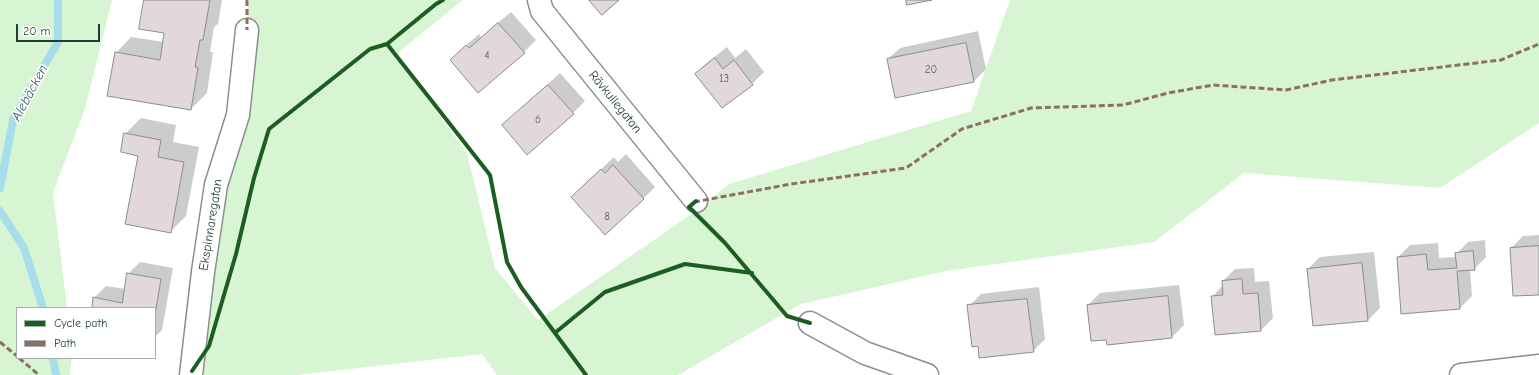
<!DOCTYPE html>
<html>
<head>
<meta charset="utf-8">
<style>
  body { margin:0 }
  #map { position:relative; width:1539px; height:375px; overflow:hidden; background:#fff; font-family:"Comic Neue",sans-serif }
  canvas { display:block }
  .legend { position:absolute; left:16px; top:307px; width:140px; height:52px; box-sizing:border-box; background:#fff; border:1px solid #a5b1ae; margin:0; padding:5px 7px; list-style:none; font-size:12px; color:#1f3d34 }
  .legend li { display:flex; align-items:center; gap:8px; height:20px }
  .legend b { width:20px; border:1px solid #a5b1ae }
  .scale { position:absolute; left:16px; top:24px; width:84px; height:18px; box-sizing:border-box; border:2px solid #1f3d34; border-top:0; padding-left:5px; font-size:12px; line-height:14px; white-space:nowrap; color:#1f3d34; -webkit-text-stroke:3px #fff; paint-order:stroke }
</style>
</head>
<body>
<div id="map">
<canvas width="1539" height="375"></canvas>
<ul class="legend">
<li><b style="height:5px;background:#1b5e20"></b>Cycle path</li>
<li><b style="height:5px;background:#8d6e63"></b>Path</li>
</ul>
<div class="scale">20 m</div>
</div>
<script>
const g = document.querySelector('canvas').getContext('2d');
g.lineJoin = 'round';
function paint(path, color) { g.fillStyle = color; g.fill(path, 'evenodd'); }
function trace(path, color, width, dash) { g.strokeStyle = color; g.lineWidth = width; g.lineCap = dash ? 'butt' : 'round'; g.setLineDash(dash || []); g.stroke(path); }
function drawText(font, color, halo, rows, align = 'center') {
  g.font = font + ' "Comic Neue",sans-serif'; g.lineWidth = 3.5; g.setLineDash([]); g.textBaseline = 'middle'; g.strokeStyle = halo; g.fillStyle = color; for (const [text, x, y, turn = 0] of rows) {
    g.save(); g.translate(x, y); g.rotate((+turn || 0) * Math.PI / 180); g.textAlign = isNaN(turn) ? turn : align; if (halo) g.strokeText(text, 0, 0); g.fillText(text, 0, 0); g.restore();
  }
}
paint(new Path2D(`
  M 0,0 L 112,0 L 85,109 L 53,192 L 67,308 L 17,308 L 17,358 L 72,358 L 70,375 L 0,375 Z
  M 249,0 L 463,0 L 395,55 L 467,153 L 495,268 L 538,320 L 696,211 L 729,184 L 971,111 L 1010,0 L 1539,0 L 1539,123 L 1440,188 L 1244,173 L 1154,242 L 946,271 L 801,304 L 678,375 L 497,375 L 482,354 L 297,375 L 198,375 Z`), '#d8f5d3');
paint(new Path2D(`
  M 145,0 L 222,0 L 218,24 L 214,27 L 210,52 L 213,52 L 207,93 L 191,109 L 116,53 L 131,37 L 164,42 L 165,33 Z
  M 511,12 L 536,40 L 524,52 L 463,48 L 479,34 L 481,37 Z
  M 978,31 L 986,69 L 974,81 L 888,59 L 900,48 Z
  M 727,47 L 735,58 L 746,49 L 764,72 L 752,84 L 696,74 L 708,62 Z
  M 560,73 L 585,101 L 573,113 L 503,125 Z
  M 141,118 L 176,125 L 173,142 L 199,147 L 186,216 L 170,232 L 139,155 L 125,134 Z
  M 626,154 L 655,187 L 643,199 L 584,185 L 614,157 L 618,162 Z
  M 1539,235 L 1539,294 L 1511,248 L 1523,236 Z
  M 1485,240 L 1486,257 L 1474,269 L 1470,269 L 1472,296 L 1460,308 L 1402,313 L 1398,257 L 1410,245 L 1438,243 L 1439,258 L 1457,257 L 1456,254 L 1468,242 Z
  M 1374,252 L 1380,308 L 1368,320 L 1308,269 L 1320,257 Z
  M 140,262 L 173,268 L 162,330 L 155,337 L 155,308 L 93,308 L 94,298 L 106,286 L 126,289 L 128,274 Z
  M 1254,268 L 1255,282 L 1269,281 L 1273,318 L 1261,330 L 1212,297 L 1223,285 L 1223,281 L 1235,269 Z
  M 1179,285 L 1184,325 L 1172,337 L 1106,339 L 1088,305 L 1100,293 Z
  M 1039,287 L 1045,339 L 1033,351 L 979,345 L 969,306 L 981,294 Z`), '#0003');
trace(new Path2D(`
  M 0,188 L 13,120 L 58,42 L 58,0
  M 0,211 L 24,248 L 43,308
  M 53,358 L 56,375`), '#a8ddeb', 8);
const building = new Path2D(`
  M 144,0 L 210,0 L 203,40 L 200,40 L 195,67 L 198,68 L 191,110 L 107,96 L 115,52 L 160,60 L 164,33 L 139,29 Z
  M 589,0 L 619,0 L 602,15 Z
  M 906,0 L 932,0 L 907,5 Z
  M 498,23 L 525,53 L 478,93 L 450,60 L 466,45 L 469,48 Z
  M 966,43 L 974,82 L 895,98 L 887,59 Z
  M 715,58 L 723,69 L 734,60 L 753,85 L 722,108 L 695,74 Z
  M 548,85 L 574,114 L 527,155 L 502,125 Z
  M 124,133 L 161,140 L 158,157 L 184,162 L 171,233 L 125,224 L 138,156 L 121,152 Z
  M 613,165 L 644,199 L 605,235 L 571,197 L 601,169 L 605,173 Z
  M 1539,246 L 1539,295 L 1513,296 L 1510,248 Z
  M 1473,251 L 1475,270 L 1457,271 L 1460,309 L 1401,314 L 1397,257 L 1426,254 L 1428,270 L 1457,268 L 1455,253 Z
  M 1362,263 L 1368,321 L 1313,326 L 1307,269 Z
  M 127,273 L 161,279 L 155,315 L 155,308 L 92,308 L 93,297 L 122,303 Z
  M 1242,279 L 1243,294 L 1258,293 L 1261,331 L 1215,335 L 1211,296 L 1223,295 L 1222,281 Z
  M 1168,296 L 1172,338 L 1107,345 L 1106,340 L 1091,341 L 1087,305 Z
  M 1027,299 L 1034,352 L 979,358 L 978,346 L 972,347 L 967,305 Z`);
paint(building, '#e1d7dc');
trace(building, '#898f8d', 1);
const minor = new Path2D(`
  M 539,0 L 542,11 L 696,201
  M 810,323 L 865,353 L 927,375
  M 191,375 L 203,272 L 216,185 L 238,115 L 247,30
  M 1461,375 L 1539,366`);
trace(minor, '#898f8d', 25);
trace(minor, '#fff', 22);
trace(new Path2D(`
  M 247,0 L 247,30
  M 694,202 L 791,184 L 906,168 L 962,129 L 1031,108 L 1123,105 L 1168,93 L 1213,85 L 1286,90 L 1332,80 L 1501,60 L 1539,44
  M 0,342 L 17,356
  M 19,358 L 39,375`), '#8d6e63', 3, [6, 3]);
trace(new Path2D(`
  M 387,44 L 490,175 L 507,262 L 521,287 L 586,375
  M 696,201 L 689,207 L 725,243 L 787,316 L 810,323
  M 556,332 L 605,292 L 685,264 L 752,273
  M 192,371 L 209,346 L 236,254 L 254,178 L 269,129 L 370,49 L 387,44 L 436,4 L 443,0`), '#1b5e20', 4);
drawText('11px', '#50645e', null, [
  ["4",487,56],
  ["20",931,70],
  ["13",724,79],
  ["6",538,120],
  ["8",607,217]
]);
drawText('13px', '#1f3d34', '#fff', [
  ["Rävkullegatan",615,102,51],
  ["Ekspinnaregatan",211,225,-81]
]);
drawText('italic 14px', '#386160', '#fff', [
  ["Alebäcken",30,93,-62]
]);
</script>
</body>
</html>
